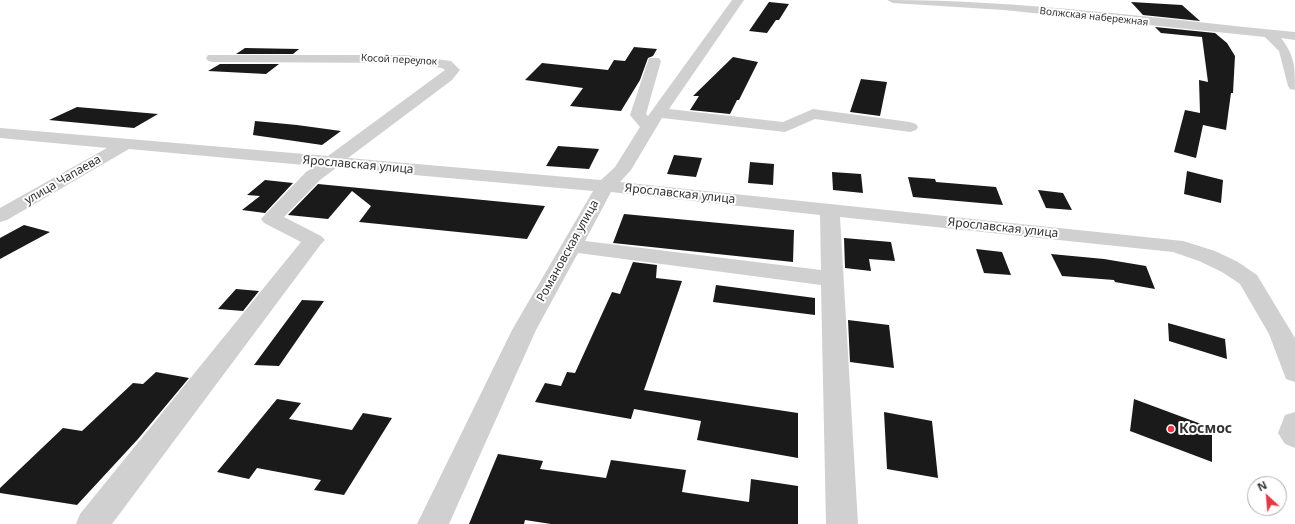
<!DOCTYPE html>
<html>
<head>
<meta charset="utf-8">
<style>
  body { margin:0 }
  #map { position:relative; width:1295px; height:524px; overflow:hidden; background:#fff; font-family:"Noto Sans",sans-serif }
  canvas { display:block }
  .north { position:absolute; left:1247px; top:476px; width:40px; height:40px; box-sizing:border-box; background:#fff; border:1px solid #adadad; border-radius:50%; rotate:334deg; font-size:11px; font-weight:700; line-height:16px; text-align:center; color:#333 }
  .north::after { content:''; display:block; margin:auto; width:14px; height:18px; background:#e63946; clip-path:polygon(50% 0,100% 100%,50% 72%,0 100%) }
</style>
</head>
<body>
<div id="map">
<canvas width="1295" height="524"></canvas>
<div class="north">N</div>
</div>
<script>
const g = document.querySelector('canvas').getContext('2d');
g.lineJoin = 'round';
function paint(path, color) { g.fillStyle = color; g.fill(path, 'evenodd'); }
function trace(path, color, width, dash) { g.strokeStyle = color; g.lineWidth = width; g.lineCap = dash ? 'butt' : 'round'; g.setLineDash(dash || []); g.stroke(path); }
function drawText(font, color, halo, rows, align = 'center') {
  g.font = font + ' "Noto Sans",sans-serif'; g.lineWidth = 4; g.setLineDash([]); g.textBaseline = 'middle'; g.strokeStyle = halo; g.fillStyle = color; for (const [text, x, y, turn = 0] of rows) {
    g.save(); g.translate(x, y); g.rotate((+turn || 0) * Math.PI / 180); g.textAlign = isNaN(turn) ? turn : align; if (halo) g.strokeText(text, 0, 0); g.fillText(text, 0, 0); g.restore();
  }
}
paint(new Path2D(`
  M 769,2 L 789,4 L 779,20 L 776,20 L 767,33 L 749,31 Z
  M 1131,2 L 1182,5 L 1200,21 L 1143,15 Z
  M 1155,27 L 1215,33 L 1227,43 L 1235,56 L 1233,93 L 1231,93 L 1226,130 L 1203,125 L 1196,158 L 1174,152 L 1185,110 L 1200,113 L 1199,80 L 1208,82 L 1202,37 L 1161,33 Z
  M 634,47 L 657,49 L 653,56 L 648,58 L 640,80 L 621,111 L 570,106 L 583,88 L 525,80 L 542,63 L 608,70 L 614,60 L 625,61 Z
  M 245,48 L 299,49 L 293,54 L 236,54 Z
  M 733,57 L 758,62 L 739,100 L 737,100 L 730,114 L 690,110 L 699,96 L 693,96 Z
  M 220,64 L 279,64 L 266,74 L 208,71 Z
  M 861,79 L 887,82 L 880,116 L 850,112 Z
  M 77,107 L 158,114 L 134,128 L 49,120 Z
  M 255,121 L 297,125 L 341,131 L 322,145 L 253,135 Z
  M 558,146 L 599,149 L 589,169 L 546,166 Z
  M 674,155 L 702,158 L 696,177 L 667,174 Z
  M 750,162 L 774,164 L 773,185 L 748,183 Z
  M 1187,171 L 1223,180 L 1221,203 L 1184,194 Z
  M 832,172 L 861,174 L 863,193 L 833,190 Z
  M 908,177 L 935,179 L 936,182 L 996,187 L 1003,205 L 913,197 Z
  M 265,180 L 293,183 L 265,213 L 242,210 L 260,196 L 247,195 Z
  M 318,184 L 442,196 L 545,206 L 527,239 L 359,222 L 371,206 L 352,191 L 328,219 L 288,215 Z
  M 1038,190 L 1063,193 L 1072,210 L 1046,208 Z
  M 624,214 L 794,230 L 793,262 L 613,243 Z
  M 24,225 L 50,232 L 0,259 L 0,238 Z
  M 844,238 L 891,242 L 895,261 L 869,259 L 871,271 L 845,268 Z
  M 976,249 L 1002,252 L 1011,275 L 984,273 Z
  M 1051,254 L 1104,259 L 1146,266 L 1155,289 L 1115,282 L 1114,280 L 1062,276 Z
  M 633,262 L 657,265 L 656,278 L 682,281 L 644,390 L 798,413 L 798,458 L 697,440 L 701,421 L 634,409 L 631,419 L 535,402 L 545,383 L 561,386 L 567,372 L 575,373 L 612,292 L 620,294 Z
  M 716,285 L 815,298 L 815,315 L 713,302 Z
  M 236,289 L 259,291 L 243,311 L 218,309 Z
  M 302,300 L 324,301 L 279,366 L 254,365 Z
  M 848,320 L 889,325 L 894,368 L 850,362 Z
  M 1168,323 L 1225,339 L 1227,359 L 1169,341 Z
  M 156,372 L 189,378 L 138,439 L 77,505 L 0,493 L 0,488 L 63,428 L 82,431 L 133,383 L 143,384 Z
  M 277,399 L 301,403 L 289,419 L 352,430 L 363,413 L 392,418 L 344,495 L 314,490 L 321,480 L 257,468 L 249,479 L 217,472 Z
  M 1134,399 L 1212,428 L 1212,462 L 1130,431 Z
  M 884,412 L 932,421 L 938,478 L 887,469 Z
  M 498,454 L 543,461 L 540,469 L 606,478 L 611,460 L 686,470 L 682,492 L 749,502 L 751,479 L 798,486 L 798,524 L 551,524 L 525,520 L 524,524 L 469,524 Z`), '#1a1a1a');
paint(new Path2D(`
  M 732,0 L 744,0 L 669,109 L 783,122 L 813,109 L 910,122 L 916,124 L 918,127 L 916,130 L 910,132 L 815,119 L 785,132 L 662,118 L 631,170 L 620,182 L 1183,241 L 1215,251 L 1238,262 L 1257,275 L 1295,338 L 1295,382 L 1286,379 L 1269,334 L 1240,284 L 1222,272 L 1199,261 L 1173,252 L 840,217 L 858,524 L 826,524 L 821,285 L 578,253 L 536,330 L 449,524 L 417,524 L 512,330 L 593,191 L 336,168 L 320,180 L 284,217 L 321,236 L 325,240 L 321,244 L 112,524 L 76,524 L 80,514 L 301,242 L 264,223 L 261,219 L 306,172 L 315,166 L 129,149 L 7,220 L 0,222 L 0,208 L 107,148 L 0,138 L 0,128 L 328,156 L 445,70 L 442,68 L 406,63 L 213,62 L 208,61 L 206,58 L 208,55 L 406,55 L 451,61 L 460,70 L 452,80 L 348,158 L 601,180 L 615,167 L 640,127 L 630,115 L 649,58 L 659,58 L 661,61 L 646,114 L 648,116 ZM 611,192 L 820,215 L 821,270 L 585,241 Z
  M 887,0 C 1024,0 1160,19 1295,32 L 1295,40 L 1281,38 C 1295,56 1295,67 1295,90 L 1290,89 L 1288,86 L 1279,51 L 1265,37 L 1004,10 L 893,3 Z
  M 1295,412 L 1295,448 L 1285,444 L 1278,433 L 1285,415 Z`), '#d0d0d0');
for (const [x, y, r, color] of [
  [1171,429,4,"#e63946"]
]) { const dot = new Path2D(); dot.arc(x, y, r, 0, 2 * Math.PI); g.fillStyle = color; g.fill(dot); trace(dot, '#fff', 1.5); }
drawText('10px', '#333', '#fff', [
  ["Волжская набережная",1094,17,6],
  ["Косой переулок",399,60,3]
]);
drawText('12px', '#333', '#fff', [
  ["Ярославская улица",358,165,5],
  ["улица Чапаева",63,180,-30],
  ["Ярославская улица",680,194,6],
  ["Ярославская улица",1003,228,6],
  ["Романовская улица",568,251,-61]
]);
drawText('bold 14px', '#333', '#fff', [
  ["Космос",1179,429]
], 'left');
</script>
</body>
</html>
